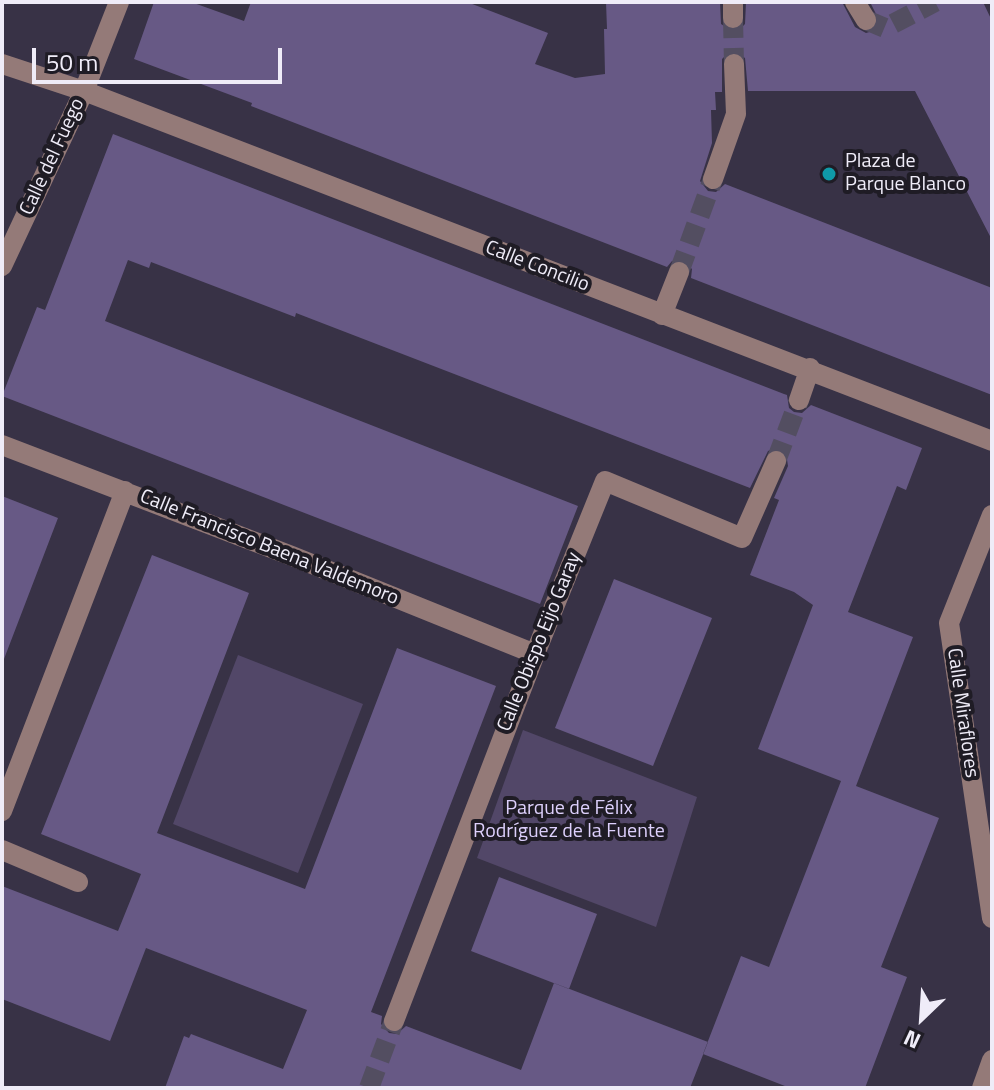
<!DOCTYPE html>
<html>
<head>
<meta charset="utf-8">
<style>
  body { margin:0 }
  #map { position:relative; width:994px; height:1090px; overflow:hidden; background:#383246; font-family:"Titillium Web",sans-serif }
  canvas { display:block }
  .frame { position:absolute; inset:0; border:4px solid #efecf8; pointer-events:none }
  .north { position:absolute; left:882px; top:978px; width:80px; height:80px; -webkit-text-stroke:6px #1f1c25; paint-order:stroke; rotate:205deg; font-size:22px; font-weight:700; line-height:32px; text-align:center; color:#efecf8 }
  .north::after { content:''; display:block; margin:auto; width:28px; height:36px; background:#efecf8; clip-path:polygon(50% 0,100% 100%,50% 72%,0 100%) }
  .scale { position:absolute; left:32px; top:48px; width:250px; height:36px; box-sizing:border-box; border:4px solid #efecf8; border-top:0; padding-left:10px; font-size:24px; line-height:28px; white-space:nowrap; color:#efecf8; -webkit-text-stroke:6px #1f1c25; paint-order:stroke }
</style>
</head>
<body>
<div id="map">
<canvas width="994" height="1090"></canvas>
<div class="frame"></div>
<div class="north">N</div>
<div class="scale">50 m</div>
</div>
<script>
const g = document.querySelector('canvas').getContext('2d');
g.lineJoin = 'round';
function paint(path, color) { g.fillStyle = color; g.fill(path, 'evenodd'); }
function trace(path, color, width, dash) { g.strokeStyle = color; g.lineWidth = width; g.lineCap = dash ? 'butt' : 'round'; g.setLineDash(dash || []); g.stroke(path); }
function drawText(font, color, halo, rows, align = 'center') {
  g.font = font + ' "Titillium Web",sans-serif'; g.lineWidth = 8; g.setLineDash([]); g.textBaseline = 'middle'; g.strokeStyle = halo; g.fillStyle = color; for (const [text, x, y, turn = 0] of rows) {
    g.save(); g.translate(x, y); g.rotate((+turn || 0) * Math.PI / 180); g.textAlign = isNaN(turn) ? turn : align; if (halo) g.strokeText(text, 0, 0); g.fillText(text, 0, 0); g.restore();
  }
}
paint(new Path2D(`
  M 238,655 L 363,704 L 298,873 L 173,824 Z
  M 523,730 L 697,797 L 656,927 L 477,858 Z`), '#524768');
paint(new Path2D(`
  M 154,2 L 191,2 L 244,21 L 251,2 L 467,2 L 548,33 L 535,64 L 575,78 L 605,74 L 604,29 L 607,29 L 606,2 L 720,2 L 721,24 L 732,31 L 739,30 L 745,24 L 746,2 L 842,2 L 855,27 L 866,33 L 873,31 L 879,20 L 870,2 L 983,2 L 992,21 L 992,240 L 915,91 L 748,91 L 745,58 L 734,51 L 728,53 L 722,59 L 722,92 L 715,92 L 716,110 L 711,110 L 712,143 L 700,181 L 708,191 L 716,192 L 725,184 L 992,288 L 992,395 L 691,278 L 692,269 L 683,260 L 672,261 L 667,267 L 251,106 L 252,103 L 134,59 Z
  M 113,134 L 784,394 L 787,395 L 789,408 L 794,412 L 802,413 L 811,405 L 922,448 L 906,490 L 897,486 L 848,612 L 913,637 L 856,786 L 939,818 L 881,967 L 907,977 L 865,1088 L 790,1088 L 703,1054 L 741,956 L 769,967 L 841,781 L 758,749 L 813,605 L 794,592 L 750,575 L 779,500 L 774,498 L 788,466 L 786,453 L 775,448 L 768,451 L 750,488 L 296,313 L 295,317 L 151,262 L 149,268 L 128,260 L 105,321 L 578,506 L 540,604 L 2,396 L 37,307 L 45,310 Z
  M 2,496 L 58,518 L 4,659 L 2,659 Z
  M 152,555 L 249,593 L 157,833 L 305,889 L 397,648 L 496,686 L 371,1012 L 382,1016 L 381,1024 L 389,1033 L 397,1034 L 406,1026 L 521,1070 L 554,983 L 708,1042 L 690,1088 L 165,1088 L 184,1036 L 189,1038 L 191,1034 L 283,1069 L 307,1010 L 146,948 L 110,1041 L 2,999 L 2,886 L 118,931 L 141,874 L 41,834 Z
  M 614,579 L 712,618 L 653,766 L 555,728 Z
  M 499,877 L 597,914 L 569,989 L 471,951 Z`), '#675985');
trace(new Path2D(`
  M 733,18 L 734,64
  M 866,20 L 885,28 L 935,2
  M 679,272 L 713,179
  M 776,461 L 799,400
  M 369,1088 L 394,1021`), '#534e61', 20, [20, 10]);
trace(new Path2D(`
  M 733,2 L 733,18
  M 855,2 L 866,20
  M 2,64 L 84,91 L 992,441
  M 713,179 L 736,114 L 734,64
  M 2,266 L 84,91 L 119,2
  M 662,315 L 679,272
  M 799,400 L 810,368
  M 2,445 L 292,556 L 535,654
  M 992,515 L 949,623 L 992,918
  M 2,811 L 125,491
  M 2,850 L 78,882
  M 394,1021 L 535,654 L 605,481 L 742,538 L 776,461
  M 982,1088 L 992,1060`), '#947a78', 20);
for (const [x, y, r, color] of [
  [829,174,8,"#0f9aa8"]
]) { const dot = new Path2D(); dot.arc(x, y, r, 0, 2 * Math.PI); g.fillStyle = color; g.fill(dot); trace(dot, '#1f1c25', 3); }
drawText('20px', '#efecf8', '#1f1c25', [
  ["Calle del Fuego",53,157,-65],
  ["Calle Concilio",537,267,21],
  ["Calle Francisco Baena Valdemoro",269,548,22],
  ["Calle Obispo Eijo Garay",540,642,-68],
  ["Calle Miraflores",962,713,82]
]);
drawText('20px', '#efecf8', '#1f1c25', [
  ["Plaza de",845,162],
  ["Parque Blanco",845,185]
], 'left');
drawText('20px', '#ddd0fc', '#1f1c25', [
  ["Parque de Félix",569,809],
  ["Rodríguez de la Fuente",569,832]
]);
</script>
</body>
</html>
